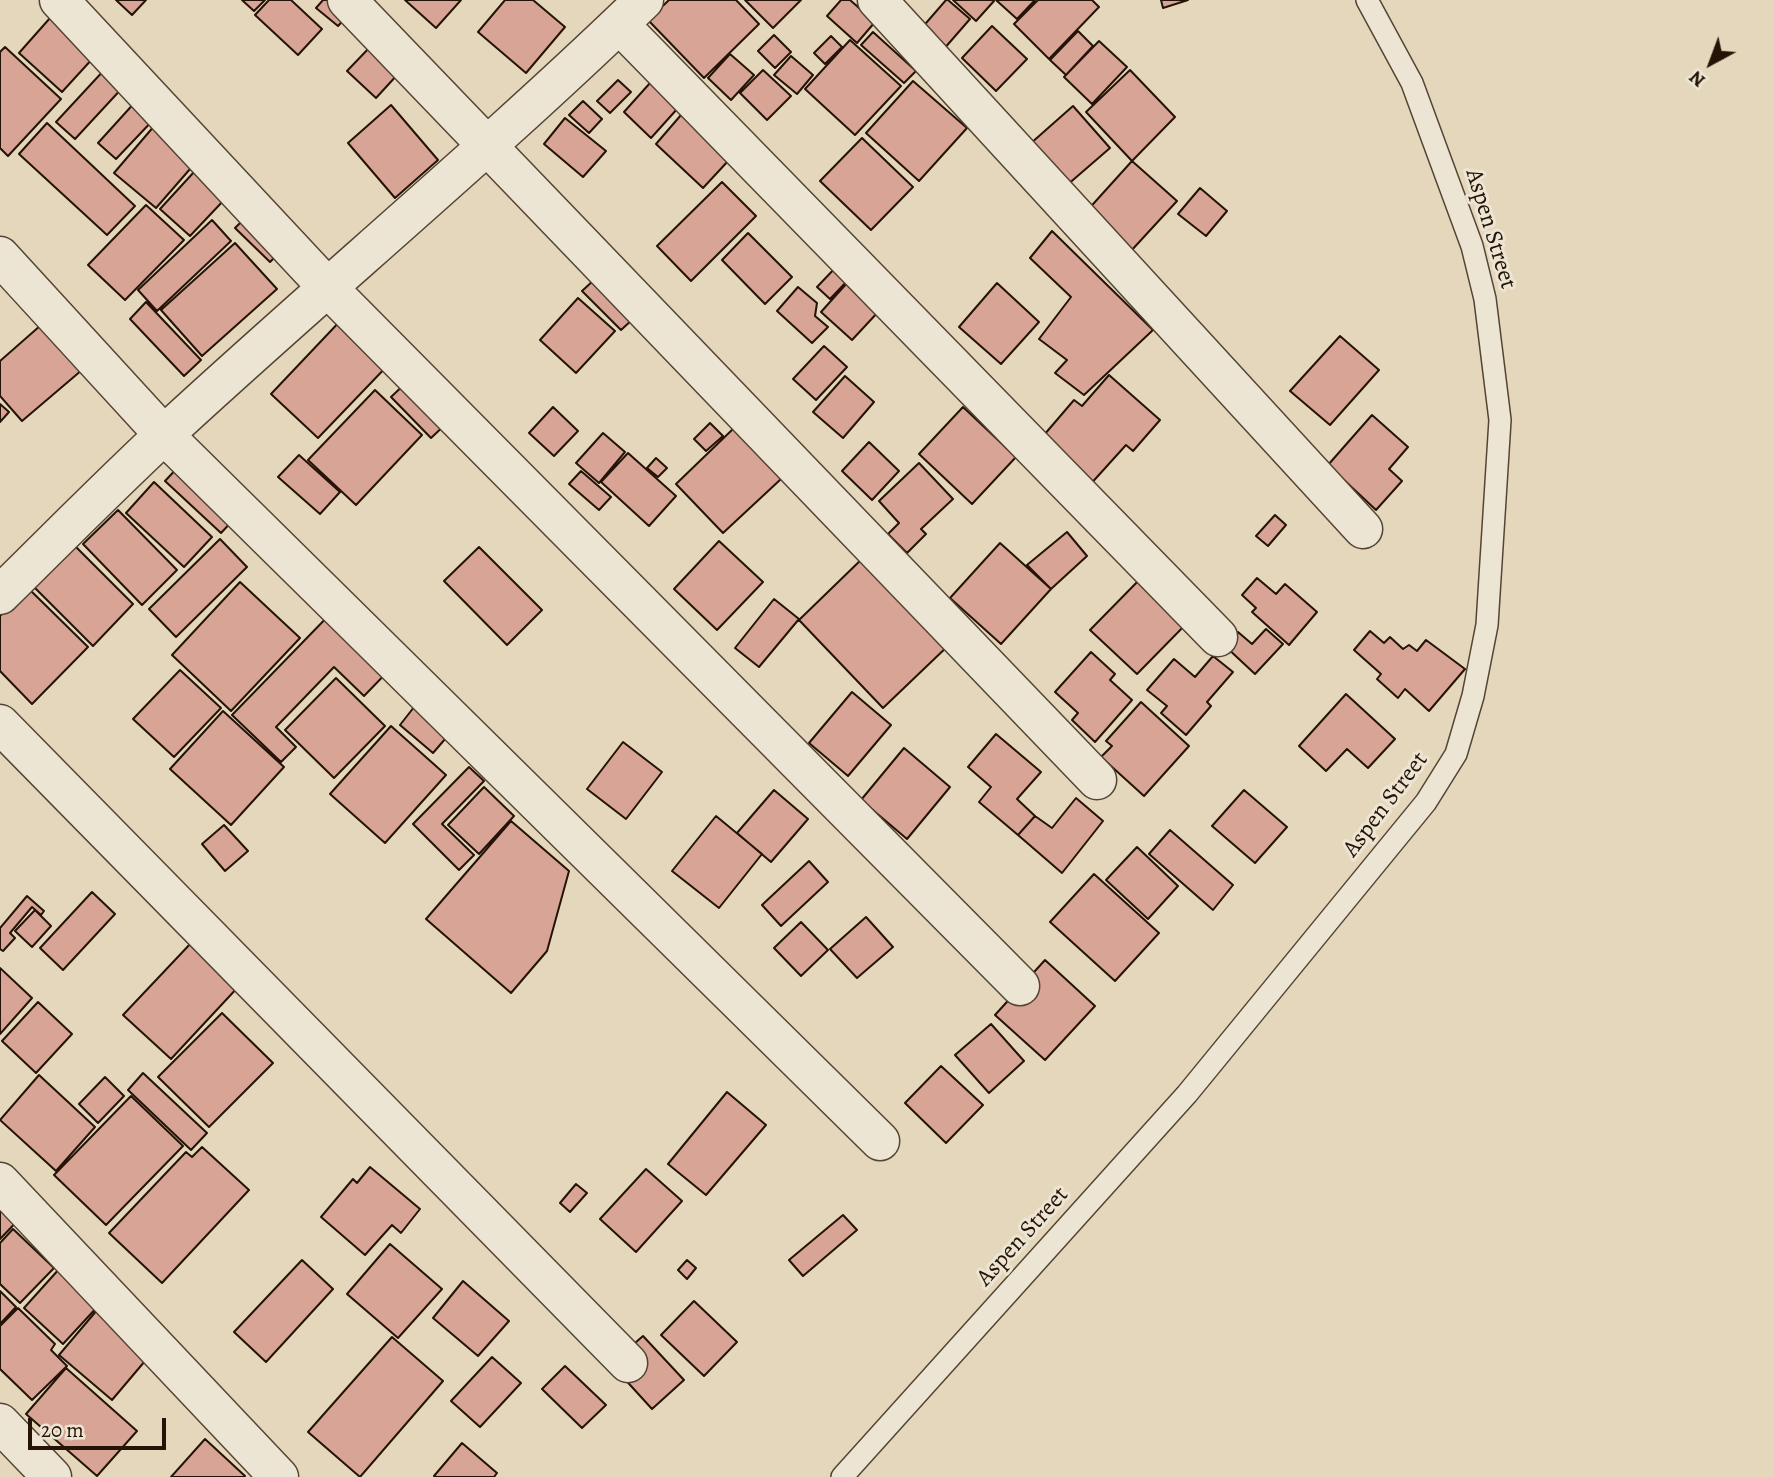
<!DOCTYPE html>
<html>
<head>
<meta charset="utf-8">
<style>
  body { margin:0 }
  #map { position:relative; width:1774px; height:1477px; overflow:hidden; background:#e4d7bb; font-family:Alegreya,serif }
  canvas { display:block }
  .north { position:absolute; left:1676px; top:28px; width:70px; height:70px; -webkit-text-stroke:5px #ede5d3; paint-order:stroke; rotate:221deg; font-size:19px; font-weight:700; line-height:28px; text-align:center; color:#241306 }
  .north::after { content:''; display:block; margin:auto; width:24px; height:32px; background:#241306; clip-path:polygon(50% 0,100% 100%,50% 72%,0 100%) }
  .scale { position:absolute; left:28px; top:1418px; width:138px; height:32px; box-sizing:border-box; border:4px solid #241306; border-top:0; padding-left:9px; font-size:21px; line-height:24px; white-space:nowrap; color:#241306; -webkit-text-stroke:5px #ede5d3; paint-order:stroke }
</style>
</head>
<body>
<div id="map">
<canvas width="1774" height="1477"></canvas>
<div class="north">N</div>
<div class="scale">20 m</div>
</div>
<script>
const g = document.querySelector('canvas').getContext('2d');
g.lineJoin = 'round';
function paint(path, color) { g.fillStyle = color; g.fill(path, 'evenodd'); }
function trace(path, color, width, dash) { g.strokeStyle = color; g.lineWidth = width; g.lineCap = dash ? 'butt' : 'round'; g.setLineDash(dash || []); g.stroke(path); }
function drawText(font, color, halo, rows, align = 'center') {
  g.font = font + ' Alegreya,serif'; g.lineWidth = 6; g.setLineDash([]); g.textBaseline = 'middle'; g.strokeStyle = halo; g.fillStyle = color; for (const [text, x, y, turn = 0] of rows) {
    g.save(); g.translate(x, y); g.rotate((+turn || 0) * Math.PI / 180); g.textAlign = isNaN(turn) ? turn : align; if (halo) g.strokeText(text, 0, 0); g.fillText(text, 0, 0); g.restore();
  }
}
const building = new Path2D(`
  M 116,0 L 146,0 L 132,15 Z
  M 242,0 L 265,0 L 254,11 Z
  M 269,0 L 291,0 L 322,29 L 298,55 L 255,15 Z
  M 323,0 L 331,0 L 349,14 L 338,26 L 316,8 Z
  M 405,0 L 461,0 L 436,28 Z
  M 505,0 L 533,0 L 565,27 L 526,73 L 478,32 Z
  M 669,0 L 736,0 L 759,24 L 704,78 L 648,20 Z
  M 745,0 L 801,0 L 773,28 Z
  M 841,0 L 850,0 L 875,22 L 857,43 L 827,16 Z
  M 946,0 L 948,0 L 970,19 L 943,50 L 920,30 Z
  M 953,0 L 993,0 L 994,1 L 976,21 Z
  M 996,0 L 1035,0 L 1017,19 Z
  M 1038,0 L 1092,0 L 1099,7 L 1049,59 L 1014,24 Z
  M 1161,0 L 1188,0 L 1163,8 Z
  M 50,18 L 94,57 L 62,92 L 19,53 Z
  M 992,26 L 1027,59 L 996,91 L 962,58 Z
  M 1078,31 L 1093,46 L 1066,75 L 1050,60 Z
  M 873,32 L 916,71 L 904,83 L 861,45 Z
  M 774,35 L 791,52 L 775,68 L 758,51 Z
  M 831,36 L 842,47 L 825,64 L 814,53 Z
  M 850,40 L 901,86 L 855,135 L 805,89 Z
  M 1099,41 L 1127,67 L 1092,104 L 1064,77 Z
  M 5,47 L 61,99 L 8,156 L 0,148 L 0,52 Z
  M 370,47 L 398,74 L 376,98 L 347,71 Z
  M 730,54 L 754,75 L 731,100 L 708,78 Z
  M 791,56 L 813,75 L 797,94 L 774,75 Z
  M 106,68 L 125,85 L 75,139 L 56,122 Z
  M 763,70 L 791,96 L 767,120 L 740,93 Z
  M 1130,70 L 1175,117 L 1132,161 L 1086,112 Z
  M 618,80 L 631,92 L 610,113 L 597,101 Z
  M 913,81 L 967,128 L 919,181 L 866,133 Z
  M 650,83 L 678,108 L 651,138 L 624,112 Z
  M 137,100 L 156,117 L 116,159 L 98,143 Z
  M 583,101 L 602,119 L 589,133 L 569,115 Z
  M 391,105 L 438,160 L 395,198 L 348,143 Z
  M 1073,106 L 1110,148 L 1066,186 L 1030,144 Z
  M 681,115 L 729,160 L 703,188 L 656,144 Z
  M 565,118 L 606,151 L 583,177 L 544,144 Z
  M 47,123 L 135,206 L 107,235 L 19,154 Z
  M 155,125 L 197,161 L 156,208 L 114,173 Z
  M 862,138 L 913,187 L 871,230 L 820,181 Z
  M 1132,161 L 1177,201 L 1130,252 L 1085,213 Z
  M 194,172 L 224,200 L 190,236 L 160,209 Z
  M 722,182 L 756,216 L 691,281 L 657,246 Z
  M 1200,188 L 1227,211 L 1206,236 L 1178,214 Z
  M 146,205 L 184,240 L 125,300 L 88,265 Z
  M 251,212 L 286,246 L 270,262 L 235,228 Z
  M 212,220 L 231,241 L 157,311 L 138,290 Z
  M 1052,231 L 1153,330 L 1084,395 L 1055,373 L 1067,360 L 1039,339 L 1071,297 L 1030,258 Z
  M 748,233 L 792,277 L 765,304 L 722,260 Z
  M 235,243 L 277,289 L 202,356 L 161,310 Z
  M 838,265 L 850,278 L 830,299 L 817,287 Z
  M 595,279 L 633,319 L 621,330 L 582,291 Z
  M 847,283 L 879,311 L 852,340 L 821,312 Z
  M 997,283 L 1039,322 L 1001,364 L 959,327 Z
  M 798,287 L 817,303 L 815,316 L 828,327 L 812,343 L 777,311 Z
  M 578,298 L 615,331 L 576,373 L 540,340 Z
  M 146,302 L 201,360 L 184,376 L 130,319 Z
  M 49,318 L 89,364 L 22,421 L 0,396 L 0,361 Z
  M 343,318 L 390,363 L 318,438 L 271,394 Z
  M 1340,336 L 1379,370 L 1330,425 L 1290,391 Z
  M 824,346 L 847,367 L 816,400 L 793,379 Z
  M 1109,375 L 1160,420 L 1133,451 L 1126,445 L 1088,487 L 1038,442 L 1074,400 L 1082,406 Z
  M 845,376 L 874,402 L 843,438 L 813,412 Z
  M 411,378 L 451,419 L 431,438 L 391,397 Z
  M 375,390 L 422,435 L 356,505 L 308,460 Z
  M 0,404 L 9,412 L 0,422 Z
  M 553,407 L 578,431 L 554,456 L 529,433 Z
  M 963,407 L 1016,457 L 972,504 L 919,454 Z
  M 1372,415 L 1408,447 L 1389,469 L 1402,481 L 1376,510 L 1328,465 Z
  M 710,423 L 723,436 L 706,451 L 694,439 Z
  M 734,428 L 781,479 L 723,533 L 676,484 Z
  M 603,433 L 625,452 L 599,483 L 576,463 Z
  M 869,442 L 899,471 L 872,500 L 842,471 Z
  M 628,453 L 676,496 L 649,526 L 601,482 Z
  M 299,455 L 340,492 L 320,514 L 278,477 Z
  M 656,458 L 667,468 L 658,477 L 647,468 Z
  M 919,463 L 953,499 L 921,529 L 926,534 L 907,553 L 888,534 L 899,523 L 879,501 Z
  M 181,464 L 237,516 L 221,533 L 165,481 Z
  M 581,471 L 611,497 L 599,510 L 569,484 Z
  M 154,482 L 212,537 L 184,567 L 126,513 Z
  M 118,510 L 177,570 L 142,605 L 83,544 Z
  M 1275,515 L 1286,525 L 1268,546 L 1256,536 Z
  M 1067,532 L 1087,556 L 1051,589 L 1027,565 Z
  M 220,539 L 247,567 L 176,637 L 149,609 Z
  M 719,541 L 763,582 L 717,630 L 674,589 Z
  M 1000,543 L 1051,589 L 1001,644 L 950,598 Z
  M 75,546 L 133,604 L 93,646 L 34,587 Z
  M 479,547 L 542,610 L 507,645 L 444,581 Z
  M 866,555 L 951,643 L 883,708 L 799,620 Z
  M 1144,575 L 1190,620 L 1137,674 L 1090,630 Z
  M 1257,578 L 1276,594 L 1285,584 L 1317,612 L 1289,645 L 1252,612 L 1256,608 L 1242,595 Z
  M 240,582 L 300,638 L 231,711 L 172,655 Z
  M 28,588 L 88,647 L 32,704 L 0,671 L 0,616 Z
  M 774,599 L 799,619 L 759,667 L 735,648 Z
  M 336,608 L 394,665 L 364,696 L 334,667 L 276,727 L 296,747 L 281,762 L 232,715 Z
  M 1266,629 L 1283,644 L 1255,674 L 1225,646 L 1238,632 L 1252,644 Z
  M 1370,631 L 1384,643 L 1390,637 L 1403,649 L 1409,645 L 1417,651 L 1426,640 L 1465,669 L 1429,711 L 1405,689 L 1398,698 L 1377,679 L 1381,674 L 1354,650 Z
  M 1091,652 L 1115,674 L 1110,680 L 1132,700 L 1095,742 L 1072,720 L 1078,713 L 1055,692 Z
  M 1213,656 L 1233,672 L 1207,702 L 1211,706 L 1186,735 L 1161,713 L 1167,706 L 1147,690 L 1174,659 L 1195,677 Z
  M 180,670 L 221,708 L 174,757 L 133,719 Z
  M 336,678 L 385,726 L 334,778 L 285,730 Z
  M 852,692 L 891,725 L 848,776 L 809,743 Z
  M 1346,694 L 1395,739 L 1368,768 L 1347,749 L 1326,771 L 1299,746 Z
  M 418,702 L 452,731 L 433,753 L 400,725 Z
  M 1141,702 L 1189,746 L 1144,796 L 1101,757 L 1112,746 L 1106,741 Z
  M 223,711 L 284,767 L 231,825 L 170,769 Z
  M 391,726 L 446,775 L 385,843 L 330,794 Z
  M 996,734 L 1041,772 L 1017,799 L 1035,816 L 1018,835 L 979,802 L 991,787 L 968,767 Z
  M 623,742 L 662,772 L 626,819 L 587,789 Z
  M 904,748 L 950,787 L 907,839 L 861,800 Z
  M 469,767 L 484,781 L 442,824 L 474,855 L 459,870 L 413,824 Z
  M 484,787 L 514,816 L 479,854 L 448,825 Z
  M 774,790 L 808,819 L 771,862 L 737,833 Z
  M 1244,790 L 1287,827 L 1255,863 L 1212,826 Z
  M 1076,798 L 1103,821 L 1062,873 L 1018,835 L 1035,816 L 1052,828 Z
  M 716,816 L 762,854 L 719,908 L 672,871 Z
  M 511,821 L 569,871 L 547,951 L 511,993 L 426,919 Z
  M 224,825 L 248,851 L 225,871 L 202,844 Z
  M 1170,830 L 1233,885 L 1213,910 L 1149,854 Z
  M 1137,847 L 1178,886 L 1148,919 L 1106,880 Z
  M 809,861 L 828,882 L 781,926 L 762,905 Z
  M 1094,874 L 1159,933 L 1115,981 L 1050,922 Z
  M 92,892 L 115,914 L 63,970 L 40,948 Z
  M 27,896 L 44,911 L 41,915 L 32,907 L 10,933 L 15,938 L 3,951 L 0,949 L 0,928 Z
  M 35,910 L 51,926 L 32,947 L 15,931 Z
  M 866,917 L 893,947 L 857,978 L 830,949 Z
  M 801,922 L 828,950 L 801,976 L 774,948 Z
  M 192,942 L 239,986 L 171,1059 L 123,1015 Z
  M 1045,960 L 1095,1006 L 1045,1060 L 995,1015 Z
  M 0,968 L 32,998 L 0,1034 Z
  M 38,1002 L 72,1034 L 36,1073 L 2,1041 Z
  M 222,1013 L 273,1063 L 209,1127 L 158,1077 Z
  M 991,1024 L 1024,1061 L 989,1093 L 955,1055 Z
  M 941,1066 L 983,1105 L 946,1143 L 905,1103 Z
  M 143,1073 L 207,1133 L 191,1150 L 128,1090 Z
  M 39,1075 L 95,1127 L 56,1171 L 0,1120 Z
  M 105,1077 L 124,1096 L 98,1123 L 79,1104 Z
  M 727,1092 L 766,1125 L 706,1195 L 668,1164 Z
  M 131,1096 L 183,1146 L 106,1225 L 54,1175 Z
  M 202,1147 L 249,1190 L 162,1283 L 109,1233 L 186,1152 L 192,1157 Z
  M 370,1167 L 420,1209 L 401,1233 L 392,1225 L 365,1255 L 321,1217 L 353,1179 L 357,1183 Z
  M 646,1169 L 682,1201 L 636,1252 L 600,1219 Z
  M 576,1184 L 587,1193 L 570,1212 L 560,1203 Z
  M 0,1188 L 25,1213 L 0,1239 Z
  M 843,1215 L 857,1230 L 803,1276 L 789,1260 Z
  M 13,1229 L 54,1268 L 20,1303 L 0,1284 L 0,1243 Z
  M 390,1244 L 442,1289 L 398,1338 L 347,1294 Z
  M 302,1260 L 333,1289 L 266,1362 L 234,1332 Z
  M 687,1260 L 696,1268 L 687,1279 L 678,1270 Z
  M 60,1268 L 99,1305 L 63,1344 L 24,1308 Z
  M 463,1281 L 509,1321 L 478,1356 L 433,1318 Z
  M 0,1291 L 16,1307 L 0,1324 Z
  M 694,1301 L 737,1342 L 704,1376 L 661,1335 Z
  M 103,1303 L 156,1348 L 112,1400 L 59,1355 Z
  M 18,1308 L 55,1344 L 51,1350 L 67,1366 L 32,1400 L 0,1369 L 0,1326 Z
  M 643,1336 L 684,1380 L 652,1409 L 611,1364 Z
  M 392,1337 L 443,1381 L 360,1477 L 308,1432 Z
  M 492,1357 L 521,1383 L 480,1427 L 451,1401 Z
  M 565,1366 L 606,1405 L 582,1428 L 542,1389 Z
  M 66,1368 L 137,1431 L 97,1476 L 26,1414 Z
  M 205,1439 L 245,1476 L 244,1477 L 171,1477 Z
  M 462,1443 L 497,1473 L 494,1477 L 436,1477 L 434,1476 Z`);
paint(building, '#d8a495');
trace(building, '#241306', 2);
const lane = new Path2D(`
  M 842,1477 L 1187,1094 L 1426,802 L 1456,754 L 1473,696 L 1487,625 L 1500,420 L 1485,299 L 1472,246 L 1412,83 L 1367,0`);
const street = new Path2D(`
  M 59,0 L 327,287 L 1020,986
  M 347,0 L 1097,780
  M 877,0 L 1363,529
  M 619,24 L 1218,637
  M 0,256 L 164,435 L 880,1141
  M 0,595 C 55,541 109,486 166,433 C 324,287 489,150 644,0
  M 0,724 L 628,1363
  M 0,1182 L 279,1477
  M 0,1423 L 52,1477`);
trace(lane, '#544433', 24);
trace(street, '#544433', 41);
trace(lane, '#ede5d3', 21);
trace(street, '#ede5d3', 38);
drawText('24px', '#241306', '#ede5d3', [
  ["Aspen Street",1490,229,73],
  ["Aspen Street",1386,805,-53],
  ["Aspen Street",1023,1237,-48]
]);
</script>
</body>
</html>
